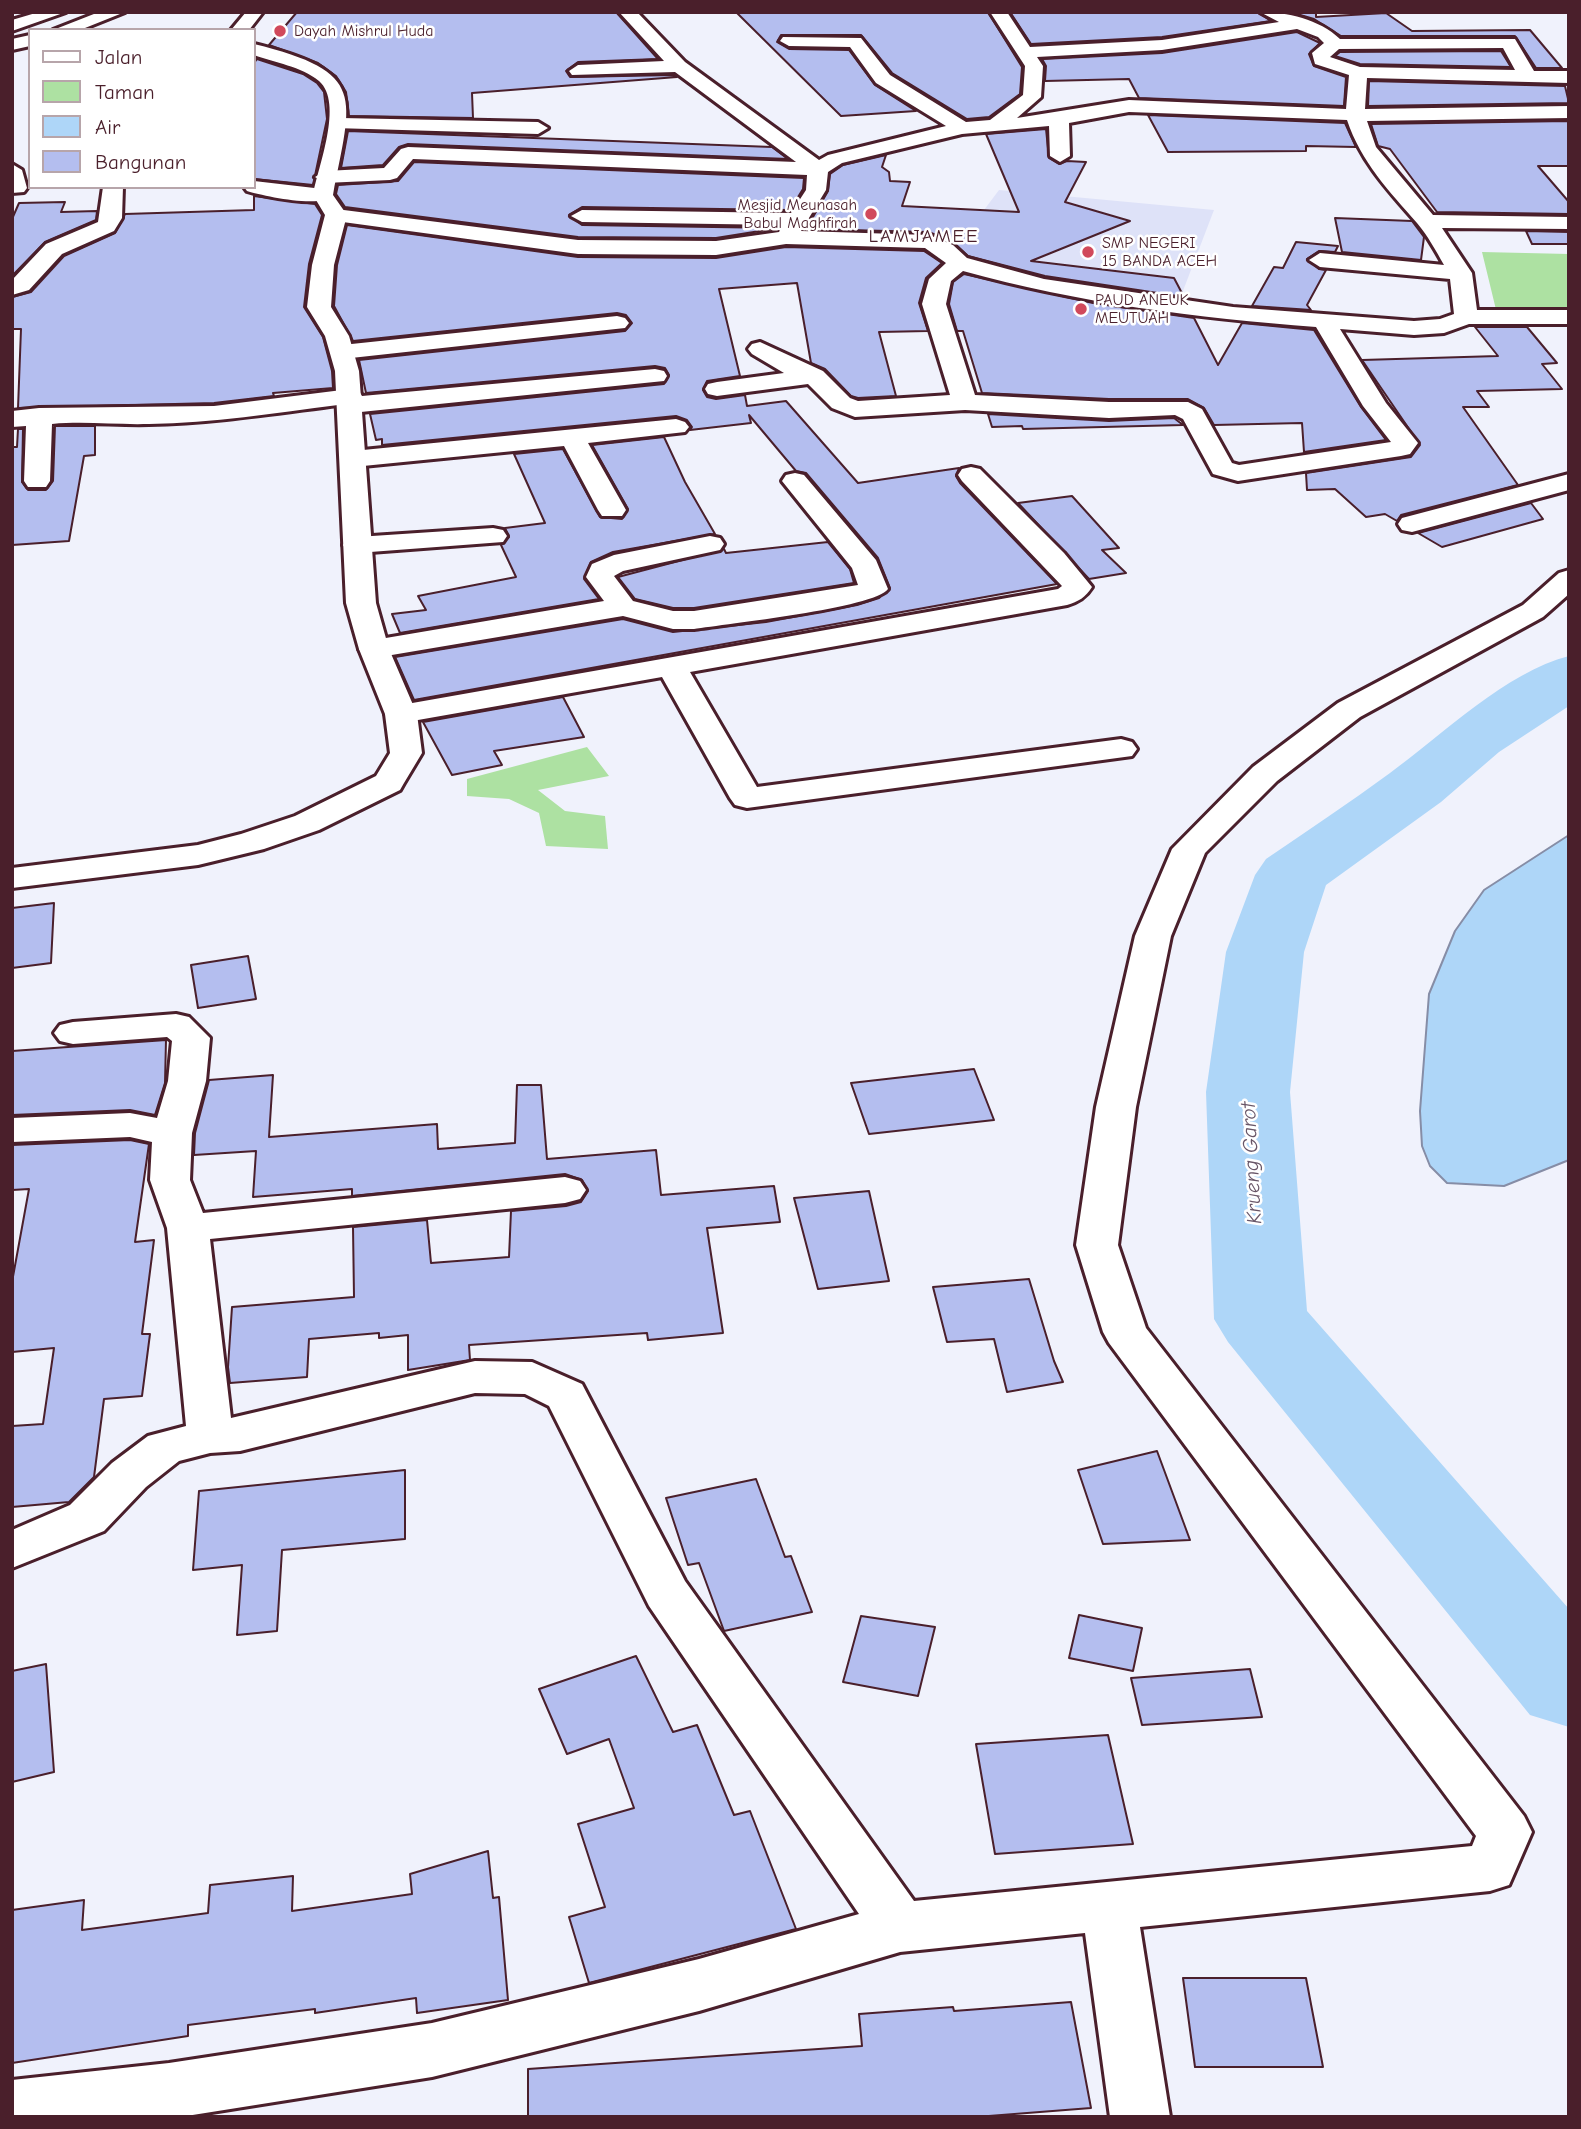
<!DOCTYPE html>
<html>
<head>
<meta charset="utf-8">
<style>
  body { margin:0 }
  #map { position:relative; width:1581px; height:2129px; overflow:hidden; background:#f0f2fc; font-family:"Comic Neue",sans-serif }
  canvas { display:block }
  .frame { position:absolute; inset:0; border:14px solid #4a1f2b; pointer-events:none }
  .legend { position:absolute; left:28px; top:28px; width:228px; height:161px; box-sizing:border-box; background:#fff; border:2px solid #b7a5aa; margin:0; padding:9px 12px; list-style:none; font-size:21px; color:#4a1f2b }
  .legend li { display:flex; align-items:center; gap:14px; height:35px }
  .legend b { width:35px; border:2px solid #b7a5aa }
</style>
</head>
<body>
<div id="map">
<canvas width="1581" height="2129"></canvas>
<div class="frame"></div>
<ul class="legend">
<li><b style="height:9px;background:#fff"></b>Jalan</li>
<li><b style="height:19px;background:#ade1a2"></b>Taman</li>
<li><b style="height:19px;background:#aed6f8"></b>Air</li>
<li><b style="height:19px;background:#b4beef"></b>Bangunan</li>
</ul>
</div>
<script>
const g = document.querySelector('canvas').getContext('2d');
g.lineJoin = 'round';
function paint(path, color) { g.fillStyle = color; g.fill(path, 'evenodd'); }
function trace(path, color, width, dash) { g.strokeStyle = color; g.lineWidth = width; g.lineCap = dash ? 'butt' : 'round'; g.setLineDash(dash || []); g.stroke(path); }
function drawText(font, color, halo, rows, align = 'center') {
  g.font = font + ' "Comic Neue",sans-serif'; g.lineWidth = 5; g.setLineDash([]); g.textBaseline = 'middle'; g.strokeStyle = halo; g.fillStyle = color; for (const [text, x, y, turn = 0] of rows) {
    g.save(); g.translate(x, y); g.rotate((+turn || 0) * Math.PI / 180); g.textAlign = isNaN(turn) ? turn : align; if (halo) g.strokeText(text, 0, 0); g.fillText(text, 0, 0); g.restore();
  }
}
paint(new Path2D(`
  M 999,190 L 1214,210 L 1181,296 L 984,269 L 970,236 L 975,222 Z`), '#dee2f8');
paint(new Path2D(`
  M 1482,252 L 1569,254 L 1569,323 L 1499,322 Z
  M 587,747 L 609,776 L 538,790 L 565,811 L 605,816 L 608,849 L 546,846 L 539,813 L 509,799 L 467,796 L 467,779 Z`), '#ade1a2');
const water = new Path2D(`
  M 1569,835 L 1569,1160 L 1504,1186 L 1447,1183 L 1430,1166 L 1422,1146 L 1420,1111 L 1429,994 L 1455,931 L 1484,890 Z`);
paint(water, '#aed6f8');
trace(water, '#868da6', 2);
paint(new Path2D(`
  M 1569,656 L 1569,706 L 1499,752 L 1441,802 L 1326,885 L 1304,952 L 1290,1092 L 1307,1311 L 1569,1609 L 1569,1727 L 1530,1715 L 1228,1342 L 1214,1319 L 1206,1092 L 1226,952 L 1255,875 L 1266,859 C 1307,831 1349,803 1390,773 C 1442,735 1506,672 1569,656 Z`), '#aed6f8');
const building = new Path2D(`
  M 297,12 L 616,12 L 658,59 L 578,62 L 566,71 L 570,77 L 674,75 L 677,77 L 472,93 L 473,118 L 349,116 L 346,92 L 336,76 L 318,63 L 269,45 Z
  M 736,12 L 988,12 L 1022,67 L 1020,94 L 989,117 L 967,119 L 892,73 L 861,35 L 781,35 L 777,42 L 789,49 L 849,50 L 875,85 L 916,111 L 841,116 Z
  M 1010,12 L 1257,12 L 1271,21 L 1162,37 L 1031,44 Z
  M 1290,12 L 1316,12 L 1316,17 L 1386,13 L 1412,31 L 1530,30 L 1562,68 L 1536,68 L 1515,36 L 1341,36 L 1314,19 Z
  M 1297,32 L 1320,43 L 1309,54 L 1314,66 L 1346,77 L 1344,106 L 1139,98 L 1129,79 L 1045,81 L 1046,66 L 1042,59 L 1162,53 Z
  M 1501,51 L 1511,67 L 1360,64 L 1335,56 L 1340,52 Z
  M 257,59 L 303,74 L 317,83 L 324,92 L 327,119 L 313,185 L 254,179 L 254,63 Z
  M 1369,81 L 1565,86 L 1569,103 L 1368,106 Z
  M 1148,115 L 1345,123 L 1356,147 L 1306,146 L 1306,151 L 1168,152 Z
  M 1569,121 L 1569,166 L 1538,166 L 1569,202 L 1569,214 L 1437,212 L 1390,149 L 1378,146 L 1371,124 Z
  M 1046,129 L 1049,158 L 1059,164 L 1067,161 L 1086,162 L 1065,202 L 1130,221 L 1031,261 L 1174,278 L 1184,297 L 1045,276 L 968,256 L 954,243 L 929,232 L 806,229 L 828,191 L 830,174 L 843,165 L 886,155 L 882,167 L 889,172 L 890,181 L 910,182 L 902,206 L 1019,212 L 986,134 Z
  M 348,131 L 772,147 L 788,159 L 408,144 L 399,147 L 383,165 L 341,168 Z
  M 414,162 L 804,178 L 803,189 L 790,210 L 582,207 L 569,215 L 582,225 L 779,228 L 716,238 L 578,237 L 345,207 L 336,194 L 338,185 L 398,181 Z
  M 254,196 L 315,204 L 322,215 L 309,264 L 304,307 L 323,337 L 332,371 L 333,388 L 273,393 L 274,396 L 214,403 L 18,408 L 21,329 L 12,329 L 12,297 L 31,292 L 64,256 L 115,233 L 125,214 L 254,210 Z
  M 65,202 L 61,212 L 97,211 L 96,220 L 45,242 L 12,276 L 12,219 L 19,203 Z
  M 1335,218 L 1412,221 L 1424,237 L 1421,260 L 1342,252 Z
  M 347,225 L 578,257 L 716,258 L 786,247 L 924,251 L 942,263 L 926,278 L 919,303 L 928,331 L 879,332 L 896,396 L 858,398 L 851,396 L 825,369 L 811,363 L 797,283 L 719,289 L 740,376 L 707,381 L 703,390 L 707,397 L 716,399 L 745,395 L 747,406 L 786,401 L 858,483 L 959,468 L 956,476 L 960,483 L 1057,584 L 414,700 L 395,657 L 623,619 L 673,632 L 766,622 L 857,605 L 879,598 L 890,588 L 878,558 L 806,473 L 796,471 L 749,415 L 751,423 L 690,430 L 692,427 L 687,420 L 676,416 L 382,445 L 382,439 L 376,440 L 370,414 L 664,384 L 669,375 L 665,368 L 655,366 L 366,393 L 359,360 L 625,331 L 632,323 L 626,315 L 617,313 L 353,341 L 334,306 L 337,265 Z
  M 1526,231 L 1569,232 L 1569,244 L 1532,244 Z
  M 1296,242 L 1338,246 L 1335,252 L 1319,251 L 1307,259 L 1319,269 L 1326,270 L 1307,305 L 1311,310 L 1252,306 L 1274,267 L 1283,268 Z
  M 964,274 L 1093,303 L 1194,318 L 1218,365 L 1242,323 L 1314,330 L 1361,407 L 1386,440 L 1304,452 L 1302,423 L 1214,425 L 1204,408 L 1188,399 L 1109,399 L 982,393 L 963,331 L 957,331 L 949,304 L 953,282 Z
  M 1475,327 L 1527,327 L 1557,363 L 1542,364 L 1562,389 L 1477,391 L 1489,407 L 1463,407 L 1518,485 L 1401,515 L 1397,521 L 1385,514 L 1366,517 L 1335,489 L 1307,490 L 1306,473 L 1411,457 L 1420,445 L 1362,360 L 1498,356 Z
  M 988,414 L 1109,421 L 1174,418 L 1183,425 L 1023,429 L 1022,426 L 992,427 Z
  M 55,426 L 95,426 L 95,455 L 84,456 L 69,541 L 12,545 L 12,447 L 17,447 L 18,429 L 23,429 L 22,482 L 28,490 L 46,490 L 53,481 Z
  M 664,437 L 685,482 L 715,534 L 613,552 L 591,562 L 584,579 L 599,599 L 400,633 L 392,614 L 426,610 L 418,596 L 516,577 L 501,545 L 509,537 L 505,528 L 545,523 L 514,454 L 563,449 L 600,517 L 622,519 L 628,509 L 592,445 Z
  M 1072,496 L 1119,548 L 1102,550 L 1126,573 L 1089,579 L 1018,503 Z
  M 1531,503 L 1543,519 L 1442,547 L 1418,533 Z
  M 828,542 L 850,569 L 854,583 L 694,608 L 673,608 L 635,599 L 618,577 L 724,549 L 726,553 Z
  M 563,697 L 584,737 L 494,751 L 502,765 L 452,775 L 423,722 Z
  M 54,903 L 51,963 L 12,968 L 12,908 Z
  M 248,956 L 256,999 L 198,1008 L 191,965 Z
  M 166,1040 L 165,1083 L 155,1115 L 130,1110 L 12,1115 L 12,1051 Z
  M 974,1069 L 994,1120 L 869,1134 L 851,1083 Z
  M 273,1075 L 269,1137 L 437,1124 L 438,1149 L 515,1143 L 517,1085 L 541,1085 L 547,1159 L 656,1150 L 661,1195 L 774,1186 L 780,1222 L 707,1228 L 723,1333 L 648,1340 L 647,1333 L 469,1345 L 470,1360 L 408,1370 L 408,1335 L 379,1338 L 379,1333 L 309,1339 L 307,1377 L 230,1383 L 228,1367 L 232,1307 L 354,1297 L 353,1227 L 427,1220 L 431,1263 L 509,1257 L 511,1211 L 566,1206 L 581,1202 L 588,1191 L 582,1180 L 565,1174 L 352,1196 L 352,1189 L 253,1197 L 256,1151 L 194,1155 L 195,1133 L 209,1080 Z
  M 130,1140 L 149,1144 L 135,1242 L 154,1240 L 142,1334 L 150,1334 L 142,1396 L 104,1399 L 94,1477 L 69,1502 L 12,1507 L 12,1426 L 43,1424 L 54,1348 L 12,1352 L 12,1282 L 29,1189 L 12,1190 L 12,1145 Z
  M 869,1191 L 889,1281 L 818,1289 L 794,1198 Z
  M 1029,1279 L 1054,1361 L 1063,1382 L 1007,1392 L 994,1339 L 947,1342 L 933,1287 Z
  M 1157,1451 L 1190,1540 L 1103,1544 L 1078,1470 Z
  M 405,1470 L 405,1539 L 282,1550 L 277,1631 L 237,1635 L 242,1565 L 193,1570 L 199,1491 Z
  M 756,1479 L 785,1557 L 791,1556 L 812,1612 L 724,1631 L 699,1563 L 688,1565 L 666,1498 Z
  M 1079,1615 L 1142,1628 L 1133,1671 L 1069,1658 Z
  M 861,1616 L 935,1627 L 918,1696 L 843,1682 Z
  M 636,1656 L 673,1732 L 697,1725 L 734,1815 L 750,1811 L 796,1929 L 589,1983 L 569,1917 L 605,1907 L 578,1824 L 634,1808 L 609,1739 L 567,1754 L 539,1689 Z
  M 46,1664 L 54,1772 L 12,1782 L 12,1671 Z
  M 1250,1669 L 1262,1717 L 1142,1725 L 1131,1678 Z
  M 1108,1735 L 1133,1844 L 995,1854 L 976,1744 Z
  M 488,1851 L 493,1898 L 499,1897 L 508,2000 L 417,2013 L 416,1998 L 315,2013 L 315,2009 L 188,2025 L 188,2036 L 12,2063 L 12,1910 L 84,1900 L 82,1930 L 208,1913 L 210,1885 L 293,1876 L 292,1911 L 412,1894 L 410,1874 Z
  M 1183,1978 L 1306,1978 L 1323,2067 L 1195,2067 Z
  M 1071,2002 L 1091,2108 L 976,2117 L 528,2117 L 528,2069 L 862,2046 L 859,2014 L 953,2007 L 954,2011 Z`);
paint(building, '#b4beef');
trace(building, '#4a1f2b', 2);
const minor = new Path2D(`
  M 39,12 L 66,12 L 12,31 L 12,20 Z
  M 619,12 L 637,12 L 685,62 L 819,160 L 828,155 L 946,126 L 876,83 L 850,47 L 789,46 L 780,41 L 783,37 L 861,38 L 890,75 L 966,122 L 990,120 L 1023,95 L 1025,66 L 990,12 L 1007,12 L 1030,47 L 1162,40 L 1279,22 L 1260,12 C 1287,12 1319,19 1340,39 L 1515,39 L 1534,71 L 1569,71 L 1569,83 L 1367,78 L 1365,109 L 1569,106 L 1569,118 L 1367,121 L 1376,147 L 1433,215 L 1569,217 L 1569,229 L 1442,228 L 1472,273 L 1477,310 L 1569,310 L 1569,324 L 1469,324 L 1444,333 L 1414,335 L 1340,329 L 1386,403 L 1418,443 L 1410,454 L 1401,456 L 1238,481 L 1213,474 L 1183,419 L 1175,415 L 1109,418 L 965,410 L 855,417 L 832,408 L 808,384 L 717,396 L 708,394 L 705,389 L 708,384 L 717,382 L 784,373 L 752,354 L 748,349 L 752,344 L 760,342 L 823,371 L 850,398 L 858,401 L 950,395 L 922,304 L 929,279 L 946,263 L 925,248 L 786,244 L 716,255 L 578,254 L 328,220 L 325,215 L 336,209 L 578,240 L 716,241 L 779,232 L 783,225 L 582,222 L 571,216 L 582,210 L 791,213 L 806,190 L 807,175 L 413,159 L 397,178 L 390,180 L 325,183 L 315,177 L 325,171 L 384,168 L 401,149 L 408,147 L 796,162 L 675,72 L 572,75 L 569,71 L 578,65 L 664,61 ZM 1297,29 L 1318,37 L 1324,43 L 1312,53 L 1315,64 L 1349,75 L 1346,109 L 1129,100 L 1017,118 L 1041,97 L 1043,66 L 1037,57 L 1162,50 ZM 1503,48 L 1515,70 L 1360,67 L 1330,57 L 1339,49 ZM 1129,112 L 1347,120 C 1361,162 1389,191 1417,223 C 1428,236 1436,251 1444,265 L 1320,253 L 1309,260 L 1320,267 L 1450,279 L 1454,314 L 1440,319 L 1414,321 L 1233,307 L 1044,279 L 967,258 L 953,245 L 929,235 L 801,231 L 826,190 L 828,172 L 842,163 L 962,134 L 1049,126 L 1050,156 L 1060,162 L 1070,156 L 1069,123 ZM 963,271 C 1078,303 1197,318 1316,327 L 1363,406 L 1391,442 L 1239,465 L 1232,463 L 1202,409 L 1188,402 L 1109,402 L 975,395 L 946,304 L 951,281 Z
  M 341,118 L 538,122 L 548,128 L 538,134 L 334,128 L 331,124 Z
  M 12,164 L 22,170 L 27,188 L 24,192 L 12,193 Z
  M 254,181 L 323,189 L 333,195 C 323,209 263,196 247,191 L 244,187 L 254,187 Z
  M 103,187 L 123,187 L 122,218 L 114,231 L 62,254 L 29,290 L 12,295 L 12,280 L 46,244 L 98,222 Z
  M 617,316 L 625,318 L 629,323 L 625,328 L 342,359 L 334,357 L 330,352 L 334,347 L 342,345 Z
  M 655,369 L 664,371 L 667,376 L 664,381 L 351,413 L 342,410 L 338,405 C 275,413 213,423 149,424 C 116,425 85,421 52,424 L 50,481 L 46,487 L 28,487 L 24,481 L 26,426 L 12,427 L 12,411 L 39,408 L 214,406 L 350,389 L 359,391 L 362,396 Z
  M 676,419 L 685,422 L 689,427 L 685,432 L 588,443 L 626,510 L 622,516 L 602,516 L 598,510 L 564,446 L 353,467 L 344,465 L 340,459 L 344,453 L 353,451 Z
  M 971,467 L 980,469 L 1064,553 L 1092,587 C 1086,597 1078,602 1067,605 L 690,672 L 757,787 L 1121,739 L 1132,742 L 1137,749 L 1132,756 L 747,808 L 735,805 L 730,798 L 662,677 L 401,723 L 390,721 L 385,714 L 390,707 L 401,705 L 1058,589 L 1062,586 L 962,481 L 958,475 L 962,469 Z
  M 795,473 L 804,475 L 876,560 L 888,589 C 875,608 725,624 694,629 L 673,629 L 623,616 L 374,658 L 363,655 L 359,649 L 363,643 L 374,640 L 604,601 L 586,577 L 592,564 L 614,555 L 710,536 L 720,538 L 724,544 L 720,550 L 623,571 L 614,576 L 633,601 L 673,611 L 694,611 L 858,585 L 852,568 L 782,481 L 786,475 Z
  M 1569,474 L 1569,490 L 1412,532 L 1402,530 L 1398,524 L 1402,518 Z
  M 493,528 L 503,530 L 507,536 L 503,542 L 357,553 L 347,551 L 343,545 L 347,539 L 357,537 Z
  M 1569,570 L 1569,594 L 1543,617 L 1360,717 L 1277,781 L 1205,853 L 1171,936 L 1136,1107 L 1118,1245 L 1146,1328 L 1524,1816 L 1532,1832 L 1509,1885 L 1490,1891 L 1140,1927 L 1170,2117 L 1110,2117 L 1085,1933 L 900,1952 L 699,2011 L 432,2077 L 180,2117 L 12,2117 L 12,2080 L 169,2063 L 432,2023 L 699,1959 L 859,1914 L 649,1606 L 549,1406 L 525,1394 L 475,1393 L 240,1451 L 210,1453 L 179,1461 L 146,1487 L 104,1531 L 12,1568 L 12,1530 L 70,1505 L 112,1463 L 148,1436 L 186,1426 L 167,1228 L 150,1180 L 152,1142 L 130,1137 L 12,1142 L 12,1118 L 130,1113 L 157,1118 L 168,1081 L 172,1041 L 167,1037 L 73,1044 L 60,1041 L 54,1033 L 60,1025 L 73,1022 L 176,1014 L 189,1017 L 210,1038 L 206,1081 L 192,1133 L 190,1180 L 203,1213 L 565,1177 L 580,1181 L 586,1190 L 580,1199 L 565,1203 L 210,1239 L 231,1418 L 475,1361 L 532,1362 L 582,1384 L 685,1581 L 914,1901 L 1472,1846 L 1476,1836 L 1109,1343 L 1103,1332 L 1076,1245 L 1096,1107 L 1135,936 L 1172,849 L 1253,767 L 1338,703 L 1523,605 L 1559,573 Z`);
const tertiary = new Path2D(`
  M 246,12 L 263,12 L 249,30 L 231,30 Z
  M 254,44 C 368,72 352,96 333,195 L 347,215 L 334,265 L 331,307 L 349,336 L 359,371 L 376,603 L 389,649 L 417,714 L 422,753 L 404,783 L 400,790 L 319,830 L 264,849 L 198,865 L 12,888 L 12,868 L 198,845 L 241,834 L 295,816 L 376,776 L 390,753 L 385,714 L 359,649 L 346,603 L 335,371 L 325,336 L 307,307 L 312,265 L 325,215 L 313,195 C 318,167 344,103 319,81 C 301,66 275,63 254,55 Z`);
const secondary = new Path2D(`
  M 99,12 L 125,12 L 80,30 L 53,30 Z
  M 30,35 L 30,46 L 12,50 L 12,39 Z`);
trace(minor, '#4a1f2b', 6);
trace(tertiary, '#4a1f2b', 6);
trace(secondary, '#4a1f2b', 6);
paint(minor, '#fff');
paint(tertiary, '#fff');
paint(secondary, '#fff');
for (const [x, y, r, color] of [
  [280,31,7,"#d1495b"],
  [871,214,7,"#d1495b"],
  [1088,252,7,"#d1495b"],
  [1081,309,7,"#d1495b"]
]) { const dot = new Path2D(); dot.arc(x, y, r, 0, 2 * Math.PI); g.fillStyle = color; g.fill(dot); trace(dot, '#fff', 2.5); }
drawText('16px', '#4a1f2b', '#fff', [
  ["Dayah Mishrul Huda",294,31],
  ["Mesjid Meunasah",857,205,"right"],
  ["Babul Maghfirah",857,223,"right"],
  ["SMP NEGERI",1102,243],
  ["15 BANDA ACEH",1102,261],
  ["PAUD ANEUK",1095,300],
  ["MEUTUAH",1095,318]
], 'left');
g.letterSpacing = '2px';
drawText('19px', '#4a1f2b', '#fff', [
  ["LAMJAMEE",924,237]
]);
g.letterSpacing = '0px';
drawText('italic 21px', '#685668', '#fff', [
  ["Krueng Garot",1252,1163,-93]
]);
</script>
</body>
</html>
